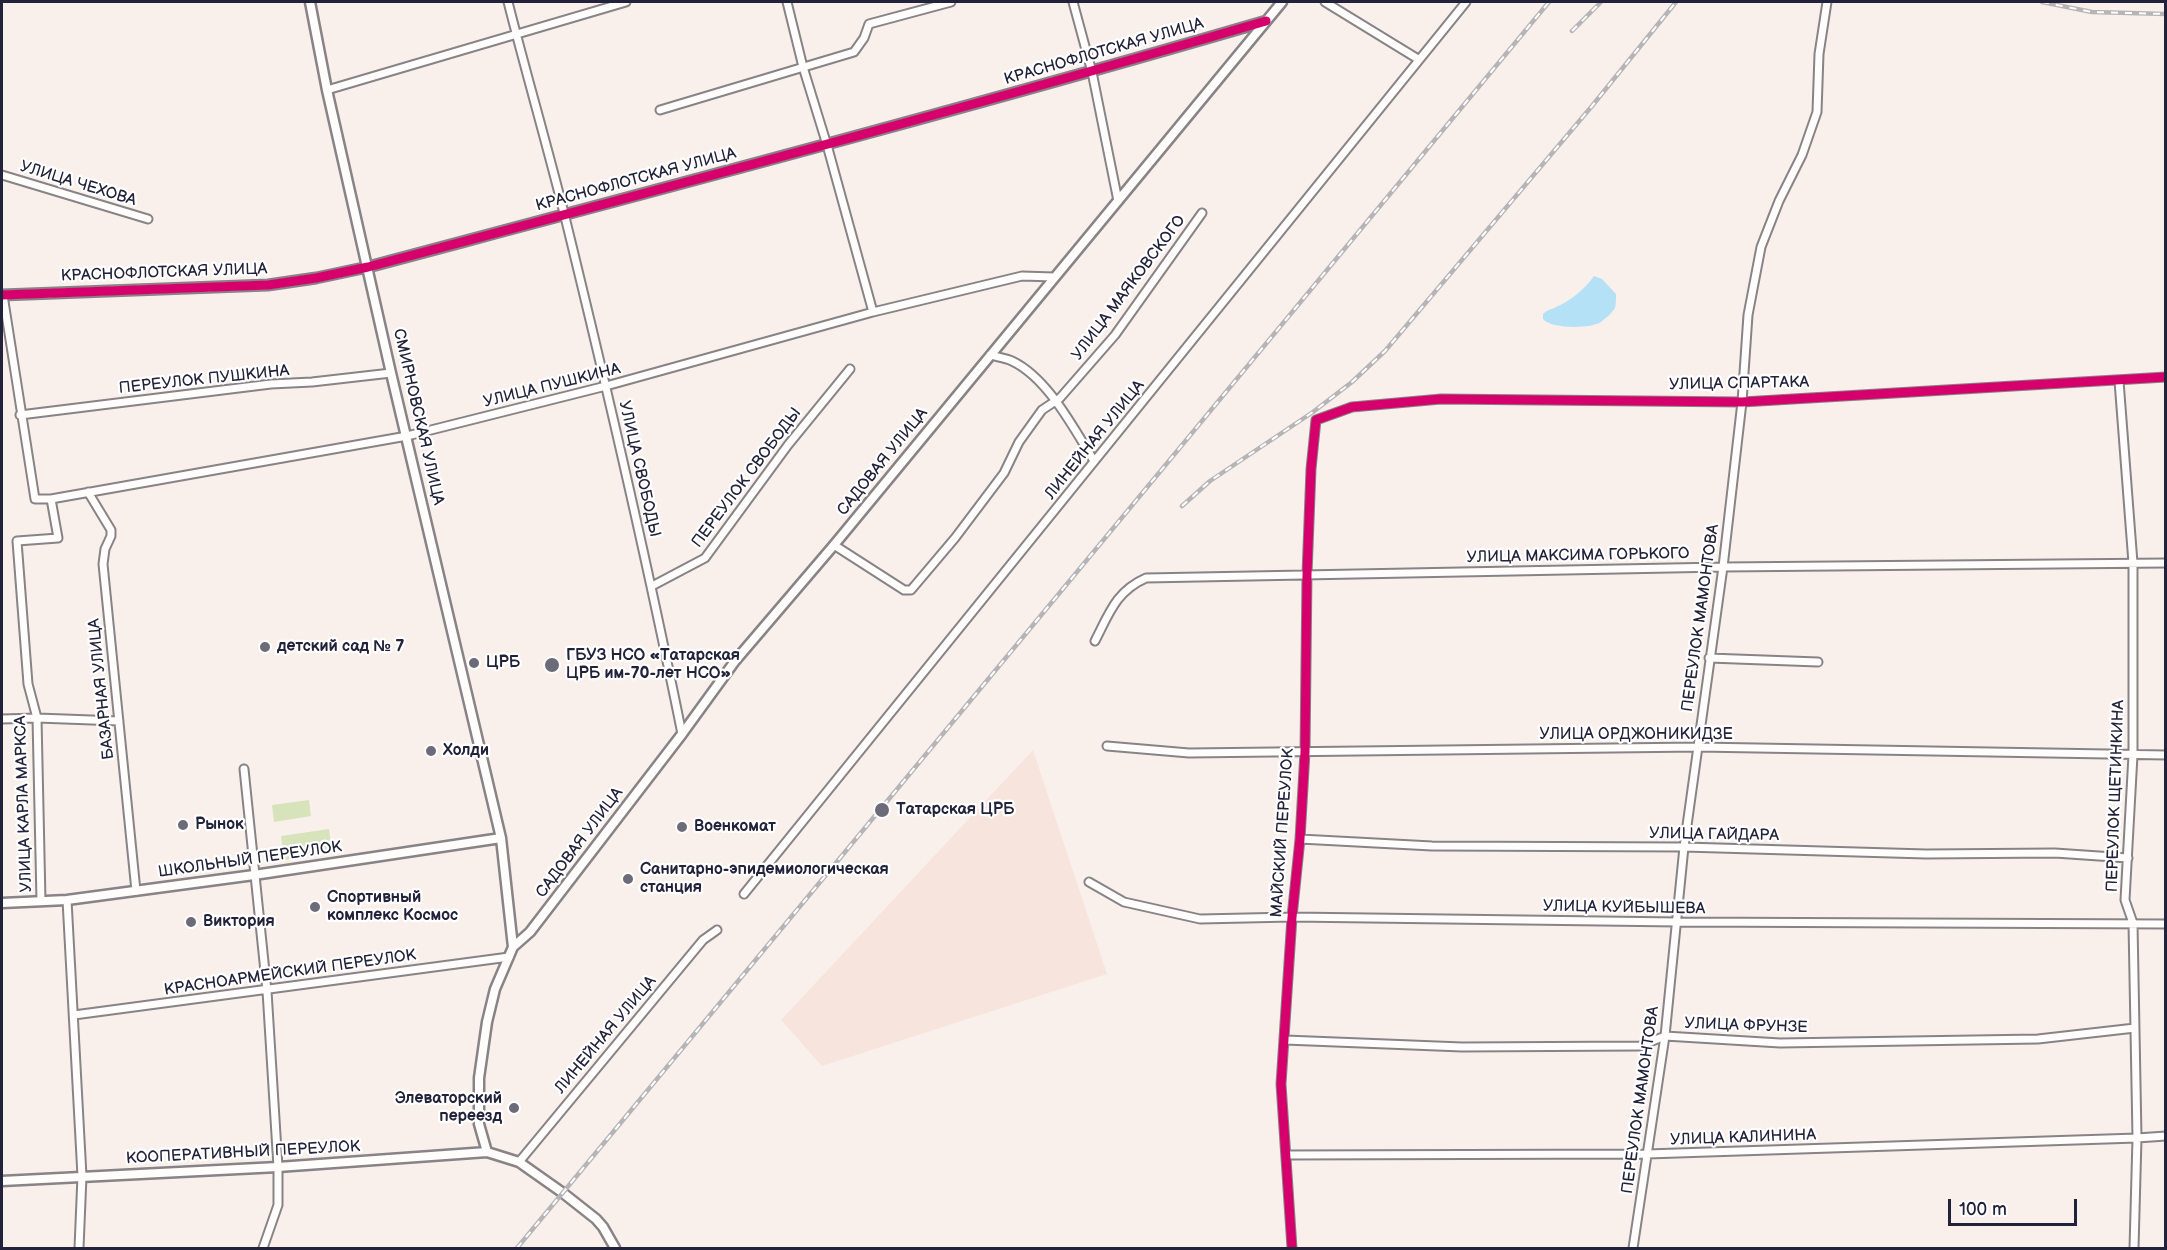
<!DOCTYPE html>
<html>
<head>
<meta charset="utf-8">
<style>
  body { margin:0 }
  #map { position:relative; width:2167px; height:1250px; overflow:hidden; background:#f9f0ec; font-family:"Balsamiq Sans",sans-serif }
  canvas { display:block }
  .frame { position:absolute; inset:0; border:3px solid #22223b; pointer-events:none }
  .scale { position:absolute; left:1948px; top:1199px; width:129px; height:27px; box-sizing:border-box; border:3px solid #22223b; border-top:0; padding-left:8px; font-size:18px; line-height:21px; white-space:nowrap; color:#22223b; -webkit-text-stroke:4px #fff; paint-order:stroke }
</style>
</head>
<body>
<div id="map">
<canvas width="2167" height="1250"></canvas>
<div class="frame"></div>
<div class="scale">100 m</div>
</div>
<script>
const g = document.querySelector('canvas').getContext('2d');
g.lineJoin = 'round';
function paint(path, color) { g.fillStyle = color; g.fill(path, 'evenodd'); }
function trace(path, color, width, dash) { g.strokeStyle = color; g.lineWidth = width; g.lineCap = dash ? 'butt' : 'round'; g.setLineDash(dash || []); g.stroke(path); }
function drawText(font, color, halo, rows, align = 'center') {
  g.font = font + ' "Balsamiq Sans",sans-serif'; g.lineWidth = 4.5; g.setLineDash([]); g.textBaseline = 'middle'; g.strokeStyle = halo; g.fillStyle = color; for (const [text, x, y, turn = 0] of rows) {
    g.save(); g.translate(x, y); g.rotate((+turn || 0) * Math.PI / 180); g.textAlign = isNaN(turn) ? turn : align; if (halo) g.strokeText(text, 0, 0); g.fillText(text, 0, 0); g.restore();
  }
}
paint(new Path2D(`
  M 1033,750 L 1107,974 L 822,1066 L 781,1020 Z`), '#f7e4dd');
paint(new Path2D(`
  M 309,800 L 311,816 L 274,822 L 272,805 Z
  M 329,829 L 332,852 L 284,860 L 281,836 Z`), '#d7e4bb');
paint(new Path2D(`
  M 1594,276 L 1602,279 L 1616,294 C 1616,298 1616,304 1615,308 C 1613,312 1605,319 1601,322 C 1590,329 1551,329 1543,319 L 1543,314 C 1548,309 1551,310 1556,307 C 1569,302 1586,288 1594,276 Z`), '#b5e1f6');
const minor = new Path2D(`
  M 508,2 C 526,73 547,145 565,217 C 607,388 647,561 682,734
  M 787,2 L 803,67 L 827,145 L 873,312
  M 1073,2 L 1092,72 L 1118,201
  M 1325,2 L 1418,59
  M 327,90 L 626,2
  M 660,110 L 854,52 L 864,38 L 869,24 L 951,2
  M 2,175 L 148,219
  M 3,295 L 35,499 L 51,499 L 58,538 L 17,541 L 28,684 L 37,718 L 41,901
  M 990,355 C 997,357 1006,358 1012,361 C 1048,378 1074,429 1094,461
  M 2119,381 L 2133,563 L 2133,755 L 2125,900 L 2133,923 L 2137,1138 L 2134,1248
  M 20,415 L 271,384 L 312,382 L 391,373
  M 88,492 L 111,530 L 111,536 L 105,549 L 103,564 L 136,891
  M 51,499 L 407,436 L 606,386 L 873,312 L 1022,276 L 1054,277
  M 834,545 L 904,590 L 911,590 L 955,538 L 1004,473 L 1019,442 L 1042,410 L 1060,398 L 1115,335 L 1202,213
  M 652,586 L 705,558 L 788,445 L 850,369
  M 1095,641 C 1109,614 1116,591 1146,578 L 1723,567 L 2166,563
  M 1709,658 L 1818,662
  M 2,719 L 37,718 L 119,721
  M 1107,746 L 1189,753 L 1698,747 L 2166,755
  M 244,769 L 267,991 L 278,1167 L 278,1205 L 263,1248
  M 1300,839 L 1432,846 L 1684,847 L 1926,854 L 2055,853 L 2128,858
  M 1089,882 L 1124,902 L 1200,919 L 1292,917 L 1678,922 L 2166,924
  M 744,894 L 1466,2
  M 67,900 L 82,1176 L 79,1248
  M 74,1015 L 509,957
  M 1285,1040 L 1462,1047 L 1640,1046 L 1665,1036 L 1780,1043 L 2038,1039 L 2135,1028
  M 1286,1155 L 1647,1154 L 2137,1138 L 2166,1136
  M 519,1162 L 703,940 L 717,930
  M 1292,1248 L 1281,1084 L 1292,917 L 1300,839 L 1305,752 L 1307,574 L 1311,469 L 1316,420 L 1352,407 L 1441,399 L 1742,402 L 2166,377
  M 1633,1248 L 1665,1036 L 1684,847 L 1723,567 L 1742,402 L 1748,315 L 1761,247 L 1779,201 L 1802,155 L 1817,112 L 1819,54 L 1827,2`);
const tertiary = new Path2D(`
  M 310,2 L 327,90 L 391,373 L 501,838 L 513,947 L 495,989 L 487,1022 L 479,1078 L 479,1124 L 487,1152
  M 2,295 L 268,285 L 316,278 L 368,267 C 668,187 968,108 1266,21
  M 2,903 L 67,900 L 254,875 L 501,838
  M 513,947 L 530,932 L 682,734 L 735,661 L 834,545 L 1282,2
  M 2,1181 L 278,1167 L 487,1152 L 519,1162 L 563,1193 L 596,1219 L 603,1227 L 615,1248`);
trace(minor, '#878386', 11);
trace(tertiary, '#878386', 13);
trace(minor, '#fefdfc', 7);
trace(tertiary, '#fefdfc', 8);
const rail = new Path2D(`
  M 2042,2 L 2092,12 L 2166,14
  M 1572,31 L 1601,2
  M 1182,506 L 1210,481 L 1313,412 L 1352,382 L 1385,351 L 1592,106 L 1676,2
  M 517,1248 L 1549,2`);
trace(rail, '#b6b4b7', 4.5);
trace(rail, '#fff', 2, [7]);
trace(new Path2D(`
  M 2,295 L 268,285 L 316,278 L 368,267 C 668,187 968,108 1266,21
  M 1292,1248 L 1281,1084 L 1292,917 L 1300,839 L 1305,752 L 1307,574 L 1311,469 L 1316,420 L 1352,407 L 1441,399 L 1742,402 L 2166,377`), '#d6006c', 9);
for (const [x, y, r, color] of [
  [265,647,6,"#6d6a79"],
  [474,663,6,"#6d6a79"],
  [552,665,8,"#6d6a79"],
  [431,751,6,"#6d6a79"],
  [882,810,8,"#6d6a79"],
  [183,825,6,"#6d6a79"],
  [682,827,6,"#6d6a79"],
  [628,879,6,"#6d6a79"],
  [315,907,6,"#6d6a79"],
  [191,922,6,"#6d6a79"],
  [514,1108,6,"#6d6a79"]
]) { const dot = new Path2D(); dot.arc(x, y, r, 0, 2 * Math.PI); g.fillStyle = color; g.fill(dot); trace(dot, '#fff', 2); }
drawText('16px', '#22223b', '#fff', [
  ["КРАСНОФЛОТСКАЯ УЛИЦА",1104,52,-16],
  ["КРАСНОФЛОТСКАЯ УЛИЦА",636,180,-15],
  ["УЛИЦА ЧЕХОВА",78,184,17],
  ["КРАСНОФЛОТСКАЯ УЛИЦА",164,273,-2],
  ["УЛИЦА МАЯКОВСКОГО",1129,288,-53],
  ["ПЕРЕУЛОК ПУШКИНА",204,380,-6],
  ["УЛИЦА СПАРТАКА",1739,384,-1],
  ["УЛИЦА ПУШКИНА",552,386,-14],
  ["СМИРНОВСКАЯ УЛИЦА",418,417,77],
  ["ЛИНЕЙНАЯ УЛИЦА",1095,440,-51],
  ["САДОВАЯ УЛИЦА",883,462,-51],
  ["УЛИЦА СВОБОДЫ",639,469,77],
  ["ПЕРЕУЛОК СВОБОДЫ",747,478,-53],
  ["УЛИЦА МАКСИМА ГОРЬКОГО",1578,556,-1],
  ["ПЕРЕУЛОК МАМОНТОВА",1701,618,-82],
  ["БАЗАРНАЯ УЛИЦА",102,689,-96],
  ["УЛИЦА ОРДЖОНИКИДЗЕ",1636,735],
  ["ПЕРЕУЛОК ЩЕТИНКИНА",2116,796,-88],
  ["УЛИЦА КАРЛА МАРКСА",24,804,-92],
  ["МАЙСКИЙ ПЕРЕУЛОК",1283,833,-86],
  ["УЛИЦА ГАЙДАРА",1714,835,1],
  ["САДОВАЯ УЛИЦА",580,843,-53],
  ["ШКОЛЬНЫЙ ПЕРЕУЛОК",250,860,-8],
  ["УЛИЦА КУЙБЫШЕВА",1624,908,1],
  ["КРАСНОАРМЕЙСКИЙ ПЕРЕУЛОК",290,973,-8],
  ["УЛИЦА ФРУНЗЕ",1746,1026,2],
  ["ЛИНЕЙНАЯ УЛИЦА",606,1035,-50],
  ["ПЕРЕУЛОК МАМОНТОВА",1641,1100,-82],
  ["УЛИЦА КАЛИНИНА",1743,1138,-2],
  ["КООПЕРАТИВНЫЙ ПЕРЕУЛОК",243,1153,-3]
]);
drawText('bold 16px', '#22223b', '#fff', [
  ["детский сад № 7",277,647],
  ["ГБУЗ НСО «Татарская",566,656],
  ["ЦРБ им-70-лет НСО»",566,674],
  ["ЦРБ",486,663],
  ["Холди",443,751],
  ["Татарская ЦРБ",896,810],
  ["Рынок",195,825],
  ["Военкомат",694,827],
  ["Санитарно-эпидемиологическая",640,870],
  ["станция",640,888],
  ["Спортивный",327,898],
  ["комплекс Космос",327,916],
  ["Виктория",203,922],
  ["Элеваторский",502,1099,"right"],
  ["переезд",502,1117,"right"]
], 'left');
</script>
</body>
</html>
